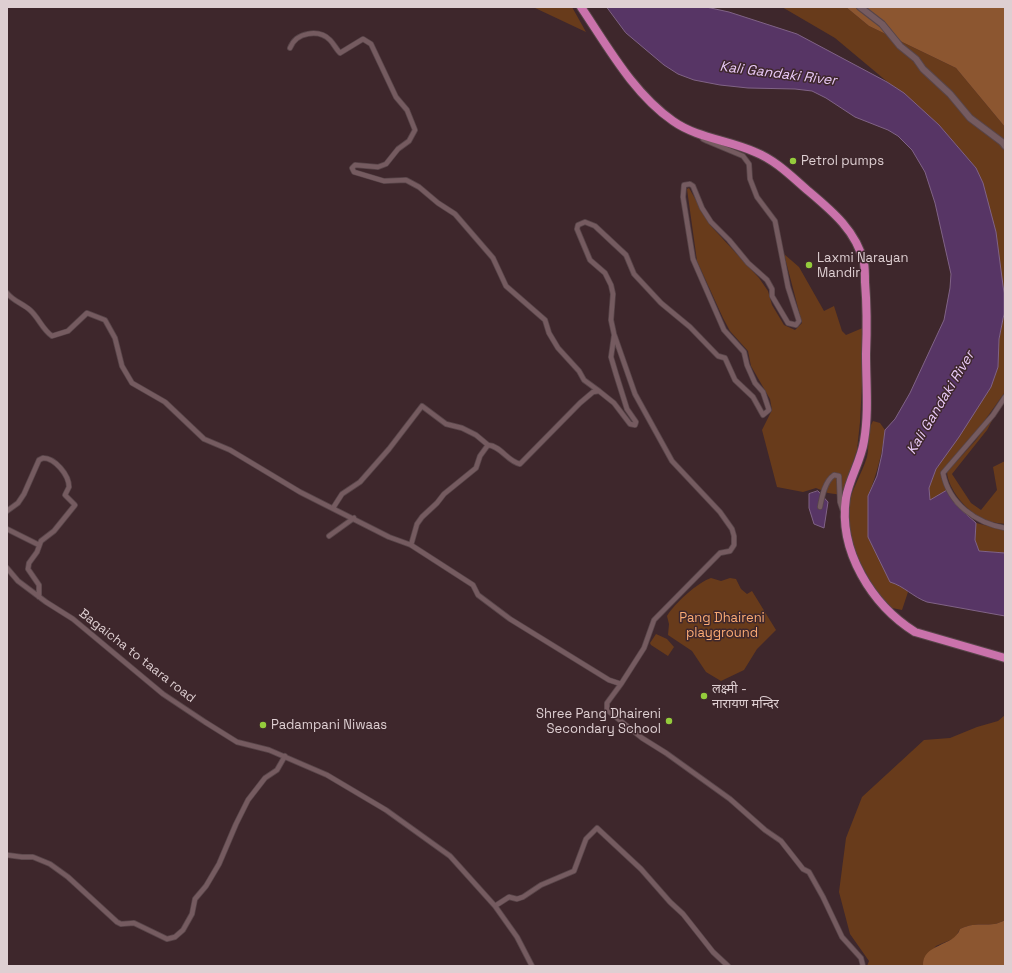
<!DOCTYPE html>
<html>
<head>
<meta charset="utf-8">
<style>
  body { margin:0 }
  #map { position:relative; width:1012px; height:973px; overflow:hidden; background:#3e272c; font-family:"Space Grotesk",sans-serif }
  canvas { display:block }
  .frame { position:absolute; inset:0; border:8px solid #decfd2; pointer-events:none }
</style>
</head>
<body>
<div id="map">
<canvas width="1012" height="973"></canvas>
<div class="frame"></div>
</div>
<script>
const g = document.querySelector('canvas').getContext('2d');
g.lineJoin = 'round';
function paint(path, color) { g.fillStyle = color; g.fill(path, 'evenodd'); }
function trace(path, color, width, dash) { g.strokeStyle = color; g.lineWidth = width; g.lineCap = dash ? 'butt' : 'round'; g.setLineDash(dash || []); g.stroke(path); }
function drawText(font, color, halo, rows, align = 'center') {
  g.font = font + ' "Space Grotesk","Noto Sans Devanagari",sans-serif'; g.lineWidth = 3; g.setLineDash([]); g.textBaseline = 'middle'; g.strokeStyle = halo; g.fillStyle = color; for (const [text, x, y, turn = 0] of rows) {
    g.save(); g.translate(x, y); g.rotate((+turn || 0) * Math.PI / 180); g.textAlign = isNaN(turn) ? turn : align; if (halo) g.strokeText(text, 0, 0); g.fillText(text, 0, 0); g.restore();
  }
}
paint(new Path2D(`
  M 533,7 L 572,7 L 586,32 Z
  M 782,7 L 846,7 L 869,26 L 956,68 L 1005,127 L 1005,392 L 975,434 L 942,472 L 941,477 L 947,490 L 930,501 L 929,488 L 936,469 L 991,387 L 998,367 L 999,339 L 1004,314 L 996,232 L 976,168 L 939,125 L 835,38 Z
  M 689,188 L 710,225 L 759,278 L 768,291 L 772,305 L 784,325 L 795,330 L 802,323 L 784,254 L 799,267 L 824,311 L 834,306 L 842,331 L 846,335 L 865,327 L 860,422 L 857,450 L 842,495 L 828,493 L 816,488 L 803,492 L 777,487 L 762,430 L 772,410 L 770,399 L 751,366 L 748,351 L 730,331 L 723,318 L 697,261 L 687,189 Z
  M 996,413 L 987,430 L 952,474 L 971,503 L 981,510 L 997,490 L 993,467 L 1005,461 L 1005,524 C 997,523 988,522 981,518 C 966,510 948,489 947,472 L 976,440 Z
  M 873,421 L 880,423 L 885,430 C 882,454 877,474 868,496 L 902,585 L 908,592 L 902,610 L 887,607 C 869,579 841,539 849,503 C 853,487 862,473 867,457 C 870,445 866,432 873,421 Z
  M 976,523 L 1005,530 L 1005,553 L 979,551 L 975,540 Z
  M 711,578 L 721,581 L 730,578 L 736,579 L 741,589 L 747,594 L 752,591 L 776,630 L 757,649 L 744,670 L 721,681 L 706,672 L 692,651 L 668,635 L 669,624 L 667,616 C 674,604 698,582 711,578 Z
  M 656,634 L 667,639 L 674,647 L 668,656 L 651,645 L 650,643 Z
  M 1005,715 L 1005,920 C 990,929 978,920 960,929 L 955,938 L 936,946 L 923,962 L 923,966 L 867,966 L 869,961 L 850,934 L 839,892 L 846,838 L 862,797 L 924,740 L 950,738 L 977,727 L 998,721 Z`), '#683b1b');
paint(new Path2D(`
  M 846,7 L 1005,7 L 1005,127 L 956,68 L 869,26 Z
  M 1005,920 L 1005,966 L 923,966 C 922,943 954,947 960,929 C 978,920 990,929 1005,920 Z`), '#8c5630');
const water = new Path2D(`
  M 607,7 L 706,7 L 729,12 L 797,34 L 887,82 L 904,93 L 939,125 L 976,168 L 983,183 L 996,232 L 1004,293 L 1004,314 L 999,339 L 998,367 L 991,387 L 959,437 L 936,469 L 929,488 L 930,500 L 947,490 L 956,505 L 976,523 L 975,540 L 979,551 L 1005,553 L 1005,616 L 927,602 C 913,597 904,586 890,582 L 868,537 L 868,496 L 877,476 L 882,454 L 885,430 L 895,419 L 910,393 L 944,320 L 950,288 L 951,274 L 935,203 L 925,172 L 912,150 L 898,136 L 888,130 L 855,117 L 826,98 L 812,91 L 795,89 L 748,88 L 720,85 L 694,80 L 678,74 L 664,65 L 626,33 Z
  M 818,491 L 828,502 L 824,528 L 814,524 L 809,508 L 809,494 Z`);
paint(water, '#573565');
trace(water, '#806386', 1);
const minor = new Path2D(`
  M 290,48 C 296,32 319,29 330,40 C 334,44 336,49 340,53 L 363,39 L 371,44 L 396,97 L 407,110 L 415,130 L 409,141 L 398,149 L 386,164 L 378,167 L 355,165 L 352,168 L 354,172 L 384,181 L 406,180 L 419,187 L 438,203 L 455,214 L 493,258 L 506,286 L 545,320 L 549,333 L 558,348 L 579,371 L 584,380 L 599,391 L 593,392 L 580,403 L 520,464 C 507,461 501,446 488,445 L 480,456 L 476,468 L 444,494 L 437,503 L 422,517 L 417,524 L 411,545
  M 7,293 C 13,301 22,303 30,310 C 39,318 42,329 52,336 L 68,331 L 87,313 L 105,320 L 115,338 L 122,366 L 132,383 L 165,402 L 204,439 L 230,450 L 300,492 L 389,537 L 411,545 L 473,585 L 478,595 L 510,619 L 609,680 L 621,684 L 644,648 L 654,620 L 720,553 L 730,551 L 734,545 L 734,536 L 732,529 L 720,512 L 672,461 L 635,394 L 614,334 L 611,320 L 613,294 L 611,285 L 605,273 L 590,260 L 577,229 L 578,225 L 585,222 L 595,226 L 626,255 L 634,274 L 661,303 L 690,327 L 718,356 L 725,358 L 735,380 L 753,397 L 763,415 L 769,410 L 763,392 L 755,383 L 747,365 L 744,352 L 724,330 L 693,259 L 683,197 L 684,185 L 690,184 L 693,186 L 702,208 L 711,222 L 729,240 L 748,263 L 767,280 L 772,289 L 772,296 L 788,323 L 796,325 L 799,321 L 788,287 L 775,221 L 757,197 L 750,179 L 749,164 L 743,156 L 707,141 L 703,139 L 704,137
  M 599,391 L 614,403 L 630,424 L 635,425 L 636,422 L 627,409 L 616,374 L 611,357 L 614,336
  M 1005,397 L 993,415 L 943,473 C 949,504 976,523 1005,528
  M 820,507 C 822,496 825,481 834,475 L 839,476 L 840,502 L 843,511
  M 333,508 L 342,494 L 360,482 L 389,449 L 422,406 L 446,424 L 462,428 L 476,435 L 488,445
  M 7,511 L 18,503 L 24,494 L 39,460 L 43,458 C 55,458 69,475 69,487 L 65,495 L 75,505 L 54,531 L 41,541 L 37,552 L 29,563 L 28,569 L 39,585 L 39,597
  M 7,529 L 39,545
  M 329,536 L 354,518
  M 7,568 L 18,581 L 46,602 L 73,619 L 163,694 L 205,722 L 237,742 L 269,750 L 327,775 L 386,810 L 450,856 L 495,906 L 517,937 L 532,966
  M 621,684 L 607,703 L 607,710 L 642,738 L 666,753 L 730,799 L 765,830 L 781,841 L 803,869 L 809,872 L 823,897 L 842,937 L 861,958 L 863,966
  M 7,855 L 22,857 L 33,857 L 50,864 L 68,877 L 117,922 L 121,924 L 134,923 L 167,939 L 175,937 L 183,930 L 192,914 L 195,899 L 206,886 L 219,864 L 236,824 L 248,800 L 265,778 L 277,770 L 285,756
  M 495,906 L 509,897 L 517,899 L 523,897 L 541,885 L 574,871 L 586,839 L 597,828 L 641,869 L 670,902 L 683,914 L 713,952 L 728,966`);
const tertiary = new Path2D(`
  M 860,7 L 882,24 L 900,46 L 916,59 L 923,69 L 950,94 L 970,118 L 1002,142 L 1005,146`);
const trunk = new Path2D(`
  M 581,7 C 608,47 633,93 673,121 C 697,138 728,140 755,152 C 775,160 790,175 806,189 C 831,210 856,230 864,263 C 865,269 865,276 865,282 C 867,306 867,330 866,354 C 866,383 869,412 864,441 C 861,461 849,479 846,498 C 838,551 872,605 915,632 L 1005,658`);
trace(minor, '#584549', 6);
trace(tertiary, '#584549', 8);
trace(trunk, '#584549', 10);
trace(minor, '#755b60', 4.5);
trace(tertiary, '#755b60', 6);
trace(trunk, '#ca72ab', 8);
for (const [x, y, r, color] of [
  [793,161,4,"#94cc3c"],
  [809,265,4,"#94cc3c"],
  [704,696,4,"#94cc3c"],
  [669,721,4,"#94cc3c"],
  [263,725,4,"#94cc3c"]
]) { const dot = new Path2D(); dot.arc(x, y, r, 0, 2 * Math.PI); g.fillStyle = color; g.fill(dot); trace(dot, '#3e272c', 1.5); }
drawText('13px', '#decfd2', '#3e272c', [
  ["Petrol pumps",801,161],
  ["Laxmi Narayan",817,258],
  ["Mandir",817,273],
  ["लक्ष्मी -",712,689],
  ["नारायण मन्दिर",712,704],
  ["Shree Pang Dhaireni",661,714,"right"],
  ["Secondary School",661,729,"right"],
  ["Padampani Niwaas",271,725]
], 'left');
drawText('13px', '#faaa73', '#3e272c', [
  ["Pang Dhaireni",722,618],
  ["playground",722,633]
]);
drawText('13px', '#decfd2', '#3e272c', [
  ["Bagaicha to taara road",137,656,38]
]);
drawText('italic 14px', '#e9c9f7', '#3e272c', [
  ["Kali Gandaki River",778,74,7],
  ["Kali Gandaki River",941,403,-59]
]);
</script>
</body>
</html>
